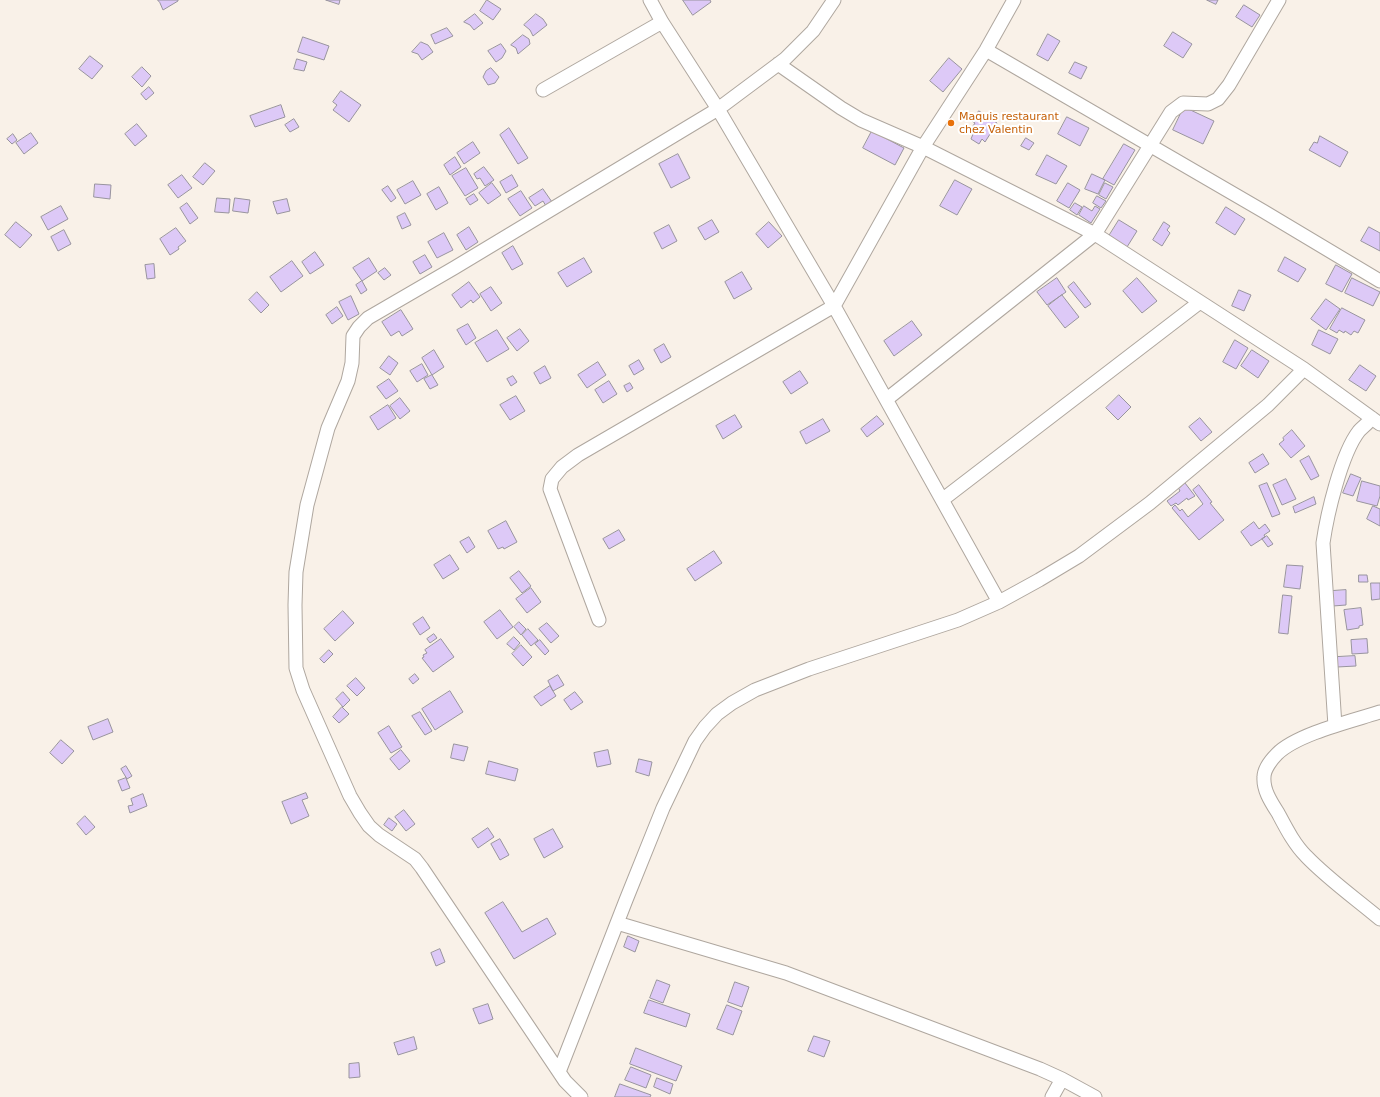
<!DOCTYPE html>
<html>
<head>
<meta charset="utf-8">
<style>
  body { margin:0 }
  canvas { display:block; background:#f9f1e8 }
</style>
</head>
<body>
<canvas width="1380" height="1097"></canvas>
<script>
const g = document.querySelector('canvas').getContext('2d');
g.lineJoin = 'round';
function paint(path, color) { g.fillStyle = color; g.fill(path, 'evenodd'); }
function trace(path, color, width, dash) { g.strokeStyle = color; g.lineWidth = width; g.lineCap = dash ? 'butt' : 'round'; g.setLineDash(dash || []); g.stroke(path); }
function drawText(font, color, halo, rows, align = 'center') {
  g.font = font + ' "DejaVu Sans",sans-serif'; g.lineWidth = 4; g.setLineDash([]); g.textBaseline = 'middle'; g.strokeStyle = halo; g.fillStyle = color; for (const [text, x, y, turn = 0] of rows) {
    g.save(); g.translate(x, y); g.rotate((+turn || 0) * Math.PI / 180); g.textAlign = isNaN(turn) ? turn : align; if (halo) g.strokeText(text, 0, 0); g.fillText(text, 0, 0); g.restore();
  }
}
const building = new Path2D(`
  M 158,0 L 178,0 L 178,1 L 163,10 L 160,3 Z
  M 326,0 L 340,0 L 339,4 Z
  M 487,0 L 501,9 L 493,20 L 480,11 Z
  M 683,0 L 710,0 L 711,2 L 693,15 Z
  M 1207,0 L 1218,0 L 1216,4 Z
  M 1244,5 L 1260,15 L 1252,27 L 1236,17 Z
  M 475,14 L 483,23 L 474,30 L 470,25 L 464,22 Z
  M 536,14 L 543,19 L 547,25 L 533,36 L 530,30 L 524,25 Z
  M 447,28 L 453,36 L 435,44 L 431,35 Z
  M 1173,32 L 1192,44 L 1183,58 L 1164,46 Z
  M 1048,34 L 1060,41 L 1048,61 L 1037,55 Z
  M 523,35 L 529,39 L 530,44 L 518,54 L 516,48 L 511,45 Z
  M 303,37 L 329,46 L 324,60 L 298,52 Z
  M 421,42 L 428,45 L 433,52 L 422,60 L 418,54 L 412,52 Z
  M 501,44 L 506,51 L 502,58 L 496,62 L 488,51 Z
  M 90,56 L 103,66 L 92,79 L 79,69 Z
  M 949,58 L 962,69 L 943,92 L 930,81 Z
  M 297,59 L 307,62 L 304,71 L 294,69 Z
  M 1075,62 L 1087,67 L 1081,79 L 1069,73 Z
  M 142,67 L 151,76 L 142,87 L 132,77 Z
  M 491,68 L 499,77 L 495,83 L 488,85 L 483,77 L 486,71 Z
  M 149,87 L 154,93 L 146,100 L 141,94 Z
  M 341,91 L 361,105 L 349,122 L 333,110 L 337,105 L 333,102 Z
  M 281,105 L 285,117 L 255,127 L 250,116 Z
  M 1184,107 L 1214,121 L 1203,144 L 1173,130 Z
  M 979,111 L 997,123 L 985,142 L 982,139 L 979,144 L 971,139 L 973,134 L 969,132 L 975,123 L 972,121 Z
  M 1067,117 L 1089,128 L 1080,146 L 1058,134 Z
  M 294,119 L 299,127 L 290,132 L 285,125 Z
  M 137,124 L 147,136 L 135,146 L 125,134 Z
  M 509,128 L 528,158 L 518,164 L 500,135 Z
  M 872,131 L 904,148 L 895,165 L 863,148 Z
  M 31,133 L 38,143 L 24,154 L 16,143 Z
  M 13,134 L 17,140 L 12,144 L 7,139 Z
  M 1320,136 L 1348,152 L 1340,167 L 1309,150 L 1314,142 L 1317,143 Z
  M 1026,138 L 1034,143 L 1029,150 L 1021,146 Z
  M 473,142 L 480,153 L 464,164 L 457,153 Z
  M 1124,144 L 1135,150 L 1114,185 L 1103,179 Z
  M 678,154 L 690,178 L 671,188 L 659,164 Z
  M 1047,155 L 1067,166 L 1056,184 L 1036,175 Z
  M 455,157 L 461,167 L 450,175 L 444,165 Z
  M 205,163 L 215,171 L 203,185 L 193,177 Z
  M 484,167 L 494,180 L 485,186 L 480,178 L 477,179 L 474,174 Z
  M 466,168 L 478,188 L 465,196 L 452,176 Z
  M 1092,174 L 1105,180 L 1098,194 L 1085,189 Z
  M 182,175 L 192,188 L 178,198 L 168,185 Z
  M 512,175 L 518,186 L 506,193 L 500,182 Z
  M 955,180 L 972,189 L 957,215 L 940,206 Z
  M 413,181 L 421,195 L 405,204 L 397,190 Z
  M 492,183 L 501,195 L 488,204 L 479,193 Z
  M 1068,183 L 1080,190 L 1069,208 L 1057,201 Z
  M 1105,183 L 1113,187 L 1106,199 L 1099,195 Z
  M 95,184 L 111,185 L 110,199 L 94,197 Z
  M 388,186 L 396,198 L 391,202 L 382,190 Z
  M 439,187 L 448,203 L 436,210 L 427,194 Z
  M 543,189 L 552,202 L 546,206 L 543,201 L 535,206 L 529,198 Z
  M 521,191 L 532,208 L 520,216 L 508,199 Z
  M 474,194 L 478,200 L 470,205 L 466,199 Z
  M 1097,196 L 1106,201 L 1101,208 L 1093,203 Z
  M 217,198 L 230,199 L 229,213 L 215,212 Z
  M 235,198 L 250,200 L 248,213 L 233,211 Z
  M 287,199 L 290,211 L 277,214 L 273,202 Z
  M 187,203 L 198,218 L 190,224 L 180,208 Z
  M 1075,203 L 1082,207 L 1077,215 L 1070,210 Z
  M 61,206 L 68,219 L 48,230 L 41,217 Z
  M 1084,206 L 1092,211 L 1095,206 L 1100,209 L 1091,223 L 1079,215 Z
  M 1226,207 L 1245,219 L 1235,235 L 1216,223 Z
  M 405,213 L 411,225 L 402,229 L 397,217 Z
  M 712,220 L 719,232 L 705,240 L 698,228 Z
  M 1119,220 L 1137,231 L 1127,247 L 1109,236 Z
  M 16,222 L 32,235 L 20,248 L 5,235 Z
  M 769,222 L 782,236 L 768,248 L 756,234 Z
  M 1164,222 L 1170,226 L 1167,230 L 1170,233 L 1162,246 L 1153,240 Z
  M 669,225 L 677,241 L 662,249 L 654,233 Z
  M 469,227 L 478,242 L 466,250 L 457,235 Z
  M 1369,227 L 1380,233 L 1380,251 L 1361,241 Z
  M 176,228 L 186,241 L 178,247 L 179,249 L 170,255 L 160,239 Z
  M 64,230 L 71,244 L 58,251 L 51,237 Z
  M 444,233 L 453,250 L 437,258 L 428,242 Z
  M 513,246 L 523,264 L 512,270 L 502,253 Z
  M 315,252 L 324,265 L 310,274 L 302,262 Z
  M 425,255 L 432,267 L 420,274 L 413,262 Z
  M 1285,257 L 1306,269 L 1298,282 L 1278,271 Z
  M 369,258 L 377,271 L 362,281 L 353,268 Z
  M 584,258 L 592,272 L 567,287 L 558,273 Z
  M 292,261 L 303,276 L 281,292 L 270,277 Z
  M 154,264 L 155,278 L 147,279 L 145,265 Z
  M 1336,265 L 1352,274 L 1342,292 L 1326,284 Z
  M 385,268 L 391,275 L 384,280 L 378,273 Z
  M 742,272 L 752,289 L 734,299 L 725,282 Z
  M 1057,278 L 1066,292 L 1047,305 L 1037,292 Z
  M 1137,278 L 1157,301 L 1142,313 L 1123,291 Z
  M 1352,278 L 1380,292 L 1373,306 L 1345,293 Z
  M 362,281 L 367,290 L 361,294 L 356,285 Z
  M 469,282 L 480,297 L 473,303 L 471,300 L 461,308 L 452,295 Z
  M 1074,282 L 1091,304 L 1085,308 L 1068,287 Z
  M 491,287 L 502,303 L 491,311 L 480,294 Z
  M 1239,290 L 1251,295 L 1244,311 L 1232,306 Z
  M 257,292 L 269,305 L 261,313 L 249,300 Z
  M 1062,295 L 1079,317 L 1065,328 L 1048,306 Z
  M 351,296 L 359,314 L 348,320 L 339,302 Z
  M 1326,299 L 1340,309 L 1326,330 L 1311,319 Z
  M 337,307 L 343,316 L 332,324 L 326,315 Z
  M 1342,308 L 1365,320 L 1358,333 L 1354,331 L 1351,335 L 1345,331 L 1344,333 L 1339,330 L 1337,333 L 1330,329 Z
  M 401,310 L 413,329 L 402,336 L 399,331 L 391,336 L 382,322 Z
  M 912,321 L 922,335 L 894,356 L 884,341 Z
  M 468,324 L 476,338 L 466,345 L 457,330 Z
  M 520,329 L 529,341 L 517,351 L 507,338 Z
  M 497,330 L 509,349 L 487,362 L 475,343 Z
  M 1319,330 L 1338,339 L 1330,354 L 1312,345 Z
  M 1235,340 L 1248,348 L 1236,369 L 1223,362 Z
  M 664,344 L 671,357 L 661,363 L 654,350 Z
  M 434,350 L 444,367 L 432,375 L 422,358 Z
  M 1252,350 L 1269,361 L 1258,378 L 1241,366 Z
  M 389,356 L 398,363 L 390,375 L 380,368 Z
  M 639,360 L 644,369 L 634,375 L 629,366 Z
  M 598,362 L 606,375 L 587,388 L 578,375 Z
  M 422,364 L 428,375 L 417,382 L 410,371 Z
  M 1360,365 L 1376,376 L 1366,391 L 1349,380 Z
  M 545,366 L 551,378 L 540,384 L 534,373 Z
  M 800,371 L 808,383 L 791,394 L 783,382 Z
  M 432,375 L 438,385 L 430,389 L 424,379 Z
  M 513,376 L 517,382 L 511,386 L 507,379 Z
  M 389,379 L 398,391 L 386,399 L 377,387 Z
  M 609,381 L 617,394 L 603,403 L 595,390 Z
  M 630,383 L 633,388 L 627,392 L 624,386 Z
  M 1119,395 L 1131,407 L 1118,420 L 1106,408 Z
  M 516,396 L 525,411 L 510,420 L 500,405 Z
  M 400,398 L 410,411 L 400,419 L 390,406 Z
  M 388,405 L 396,418 L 378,430 L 370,417 Z
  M 735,415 L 742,427 L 723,439 L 716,426 Z
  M 877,416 L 884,424 L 867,437 L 861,429 Z
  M 1200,418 L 1212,432 L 1201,441 L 1189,427 Z
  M 823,419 L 830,431 L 806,444 L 800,432 Z
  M 1292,430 L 1305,446 L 1291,458 L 1279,444 L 1284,440 L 1283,438 Z
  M 1263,454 L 1269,464 L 1255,473 L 1249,463 Z
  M 1309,456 L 1319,476 L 1311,480 L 1300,461 Z
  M 1351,474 L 1361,478 L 1353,496 L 1343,493 Z
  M 1286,479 L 1296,499 L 1282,505 L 1273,485 Z
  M 1362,481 L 1380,486 L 1380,496 L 1377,506 L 1357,501 Z
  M 1185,483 L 1195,496 L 1188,500 L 1187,498 L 1178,505 L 1176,503 L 1171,506 L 1167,501 L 1180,491 L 1179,489 Z
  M 1267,483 L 1280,514 L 1272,517 L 1259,486 Z
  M 1199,485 L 1212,502 L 1210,503 L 1224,520 L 1199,540 L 1172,508 L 1175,505 L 1180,511 L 1182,509 L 1188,517 L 1203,504 L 1193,490 Z
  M 1314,497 L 1316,504 L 1295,513 L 1293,507 Z
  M 1373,506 L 1380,509 L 1380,526 L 1367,519 Z
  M 506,521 L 517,542 L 504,549 L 503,547 L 498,549 L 488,531 Z
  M 1254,522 L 1259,529 L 1265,524 L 1270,531 L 1264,535 L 1265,537 L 1251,546 L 1241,532 Z
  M 619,530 L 625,540 L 609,549 L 603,539 Z
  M 1267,536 L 1273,544 L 1268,547 L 1262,539 Z
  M 469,537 L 475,547 L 467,553 L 460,542 Z
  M 714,551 L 722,563 L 695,581 L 687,569 Z
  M 450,555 L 459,569 L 443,579 L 434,565 Z
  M 1287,565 L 1303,566 L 1300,589 L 1284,587 Z
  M 519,571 L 531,586 L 522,593 L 510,578 Z
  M 1359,575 L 1367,575 L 1368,582 L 1359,582 Z
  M 1371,583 L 1380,583 L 1380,599 L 1372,600 Z
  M 531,588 L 541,602 L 527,613 L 516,599 Z
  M 1346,590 L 1346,605 L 1333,606 L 1332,591 Z
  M 1283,595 L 1292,596 L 1288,634 L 1279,633 Z
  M 1361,608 L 1363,625 L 1359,626 L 1359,628 L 1347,630 L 1344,610 Z
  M 500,610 L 513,627 L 497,639 L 484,622 Z
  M 343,611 L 354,623 L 335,641 L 324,629 Z
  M 423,617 L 430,628 L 420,635 L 413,624 Z
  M 519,622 L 526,629 L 521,635 L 514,627 Z
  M 547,623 L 559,636 L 551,643 L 539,629 Z
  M 528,629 L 538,640 L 531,646 L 522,635 Z
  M 434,634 L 437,638 L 430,643 L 427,639 Z
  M 514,637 L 520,643 L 514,650 L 507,644 Z
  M 441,639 L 454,657 L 433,672 L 422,658 L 424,657 L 423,655 L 427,653 L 425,650 Z
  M 1367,639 L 1368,653 L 1352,654 L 1351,640 Z
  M 540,640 L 549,651 L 545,655 L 535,644 Z
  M 521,645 L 532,657 L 523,666 L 512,654 Z
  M 329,650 L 333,654 L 324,663 L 320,659 Z
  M 1355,656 L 1356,666 L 1337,667 L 1337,657 Z
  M 415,674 L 419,679 L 413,684 L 409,679 Z
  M 558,675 L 564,685 L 553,691 L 548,681 Z
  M 356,678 L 365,688 L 357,696 L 347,686 Z
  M 550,686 L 556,696 L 541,706 L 534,697 Z
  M 450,691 L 463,712 L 435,730 L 422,709 Z
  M 343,692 L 350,700 L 343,707 L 336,699 Z
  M 575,692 L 583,702 L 571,710 L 564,700 Z
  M 342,707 L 349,714 L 339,723 L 333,717 Z
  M 420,712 L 432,731 L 425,735 L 412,716 Z
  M 108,719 L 113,732 L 93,740 L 88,727 Z
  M 389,726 L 402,747 L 391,753 L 378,733 Z
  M 61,740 L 74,751 L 62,764 L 50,753 Z
  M 454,744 L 468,747 L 464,761 L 451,758 Z
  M 401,750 L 410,761 L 399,770 L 390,759 Z
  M 608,750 L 611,764 L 597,767 L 594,753 Z
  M 639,759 L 652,762 L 649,776 L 636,772 Z
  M 489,761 L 518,769 L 515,781 L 486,774 Z
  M 126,766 L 132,776 L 127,779 L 121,769 Z
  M 126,778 L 130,788 L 122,791 L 118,781 Z
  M 306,793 L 308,798 L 302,800 L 309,816 L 291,824 L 282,802 Z
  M 143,794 L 147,806 L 130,813 L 128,806 L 133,805 L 131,799 Z
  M 404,810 L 415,824 L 406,831 L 395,817 Z
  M 85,816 L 95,827 L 86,835 L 77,824 Z
  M 389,818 L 397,824 L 392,831 L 384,825 Z
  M 488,828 L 494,837 L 478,848 L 472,839 Z
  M 553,829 L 563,847 L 544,858 L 534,839 Z
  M 500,839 L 509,855 L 500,860 L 491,844 Z
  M 503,902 L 522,932 L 547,918 L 556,934 L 514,959 L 485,913 Z
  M 628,936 L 639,941 L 635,952 L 624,947 Z
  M 440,949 L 445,962 L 436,966 L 431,953 Z
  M 657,980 L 670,985 L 663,1003 L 650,998 Z
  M 735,982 L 749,987 L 742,1007 L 728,1002 Z
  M 649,1000 L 690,1014 L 686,1027 L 644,1013 Z
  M 488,1004 L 493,1019 L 479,1024 L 473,1009 Z
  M 727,1005 L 742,1011 L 733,1035 L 717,1029 Z
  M 814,1036 L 830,1041 L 824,1057 L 808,1051 Z
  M 414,1037 L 417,1049 L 398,1055 L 394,1043 Z
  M 636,1048 L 682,1066 L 676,1081 L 630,1064 Z
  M 359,1063 L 360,1077 L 349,1078 L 349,1064 Z
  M 631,1067 L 651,1075 L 646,1088 L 625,1080 Z
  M 657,1078 L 673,1084 L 670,1094 L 654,1087 Z
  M 620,1084 L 651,1095 L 650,1097 L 615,1097 Z`);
paint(building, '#ddc9f7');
trace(building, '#98949e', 1);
const street = new Path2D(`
  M 650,0 L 662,22 L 718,109 L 834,306 L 999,602
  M 986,50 L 1263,211 L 1380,281
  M 778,64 L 841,108 L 861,120 L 923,147 L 1095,234 L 1304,369 L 1380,424
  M 543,90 L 662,22
  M 887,399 L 1095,234 L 1171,112 L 1183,103 L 1208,104 L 1218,99 L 1229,85 L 1279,0
  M 942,500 L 1200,302
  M 599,620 L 550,489 L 552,479 L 562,467 L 578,455 L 834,306 L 923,147 L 986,50 L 1014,0
  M 1380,712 C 1352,721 1297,734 1277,754 C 1272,759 1264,769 1264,777 C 1263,790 1271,802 1278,813 C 1286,828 1294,844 1306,856 C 1328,879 1355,898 1380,919
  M 1335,726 L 1323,543 C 1327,515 1341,454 1359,431 C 1363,427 1368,423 1372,418
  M 617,923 L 786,973 L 1040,1069 L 1062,1079 L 1095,1097
  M 559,1072 L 626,900 L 663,808 L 695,741 L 705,727 L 717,714 L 732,703 L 755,690 L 809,669 L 958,620 L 999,602 L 1039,580 L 1079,556 L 1150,503 L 1268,405 L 1304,369
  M 581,1097 L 565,1081 L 422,868 L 415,859 L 379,835 L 369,826 L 360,813 L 350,796 L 303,690 L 296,668 L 295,605 L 296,572 L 307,505 L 328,428 L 348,381 L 352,363 L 353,336 L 359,327 L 368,318 L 454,268 L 718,109 L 785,59 L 813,31 L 834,0
  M 1052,1097 L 1062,1079`);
trace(street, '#afa79f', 15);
trace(street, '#fff', 13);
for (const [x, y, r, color] of [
  [951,123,4,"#e8710a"]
]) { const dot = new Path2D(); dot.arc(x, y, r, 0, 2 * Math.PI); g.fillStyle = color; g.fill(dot); trace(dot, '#fff', 1.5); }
drawText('11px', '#c56008', '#fff', [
  ["Maquis restaurant",959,117],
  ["chez Valentin",959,130]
], 'left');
</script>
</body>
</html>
